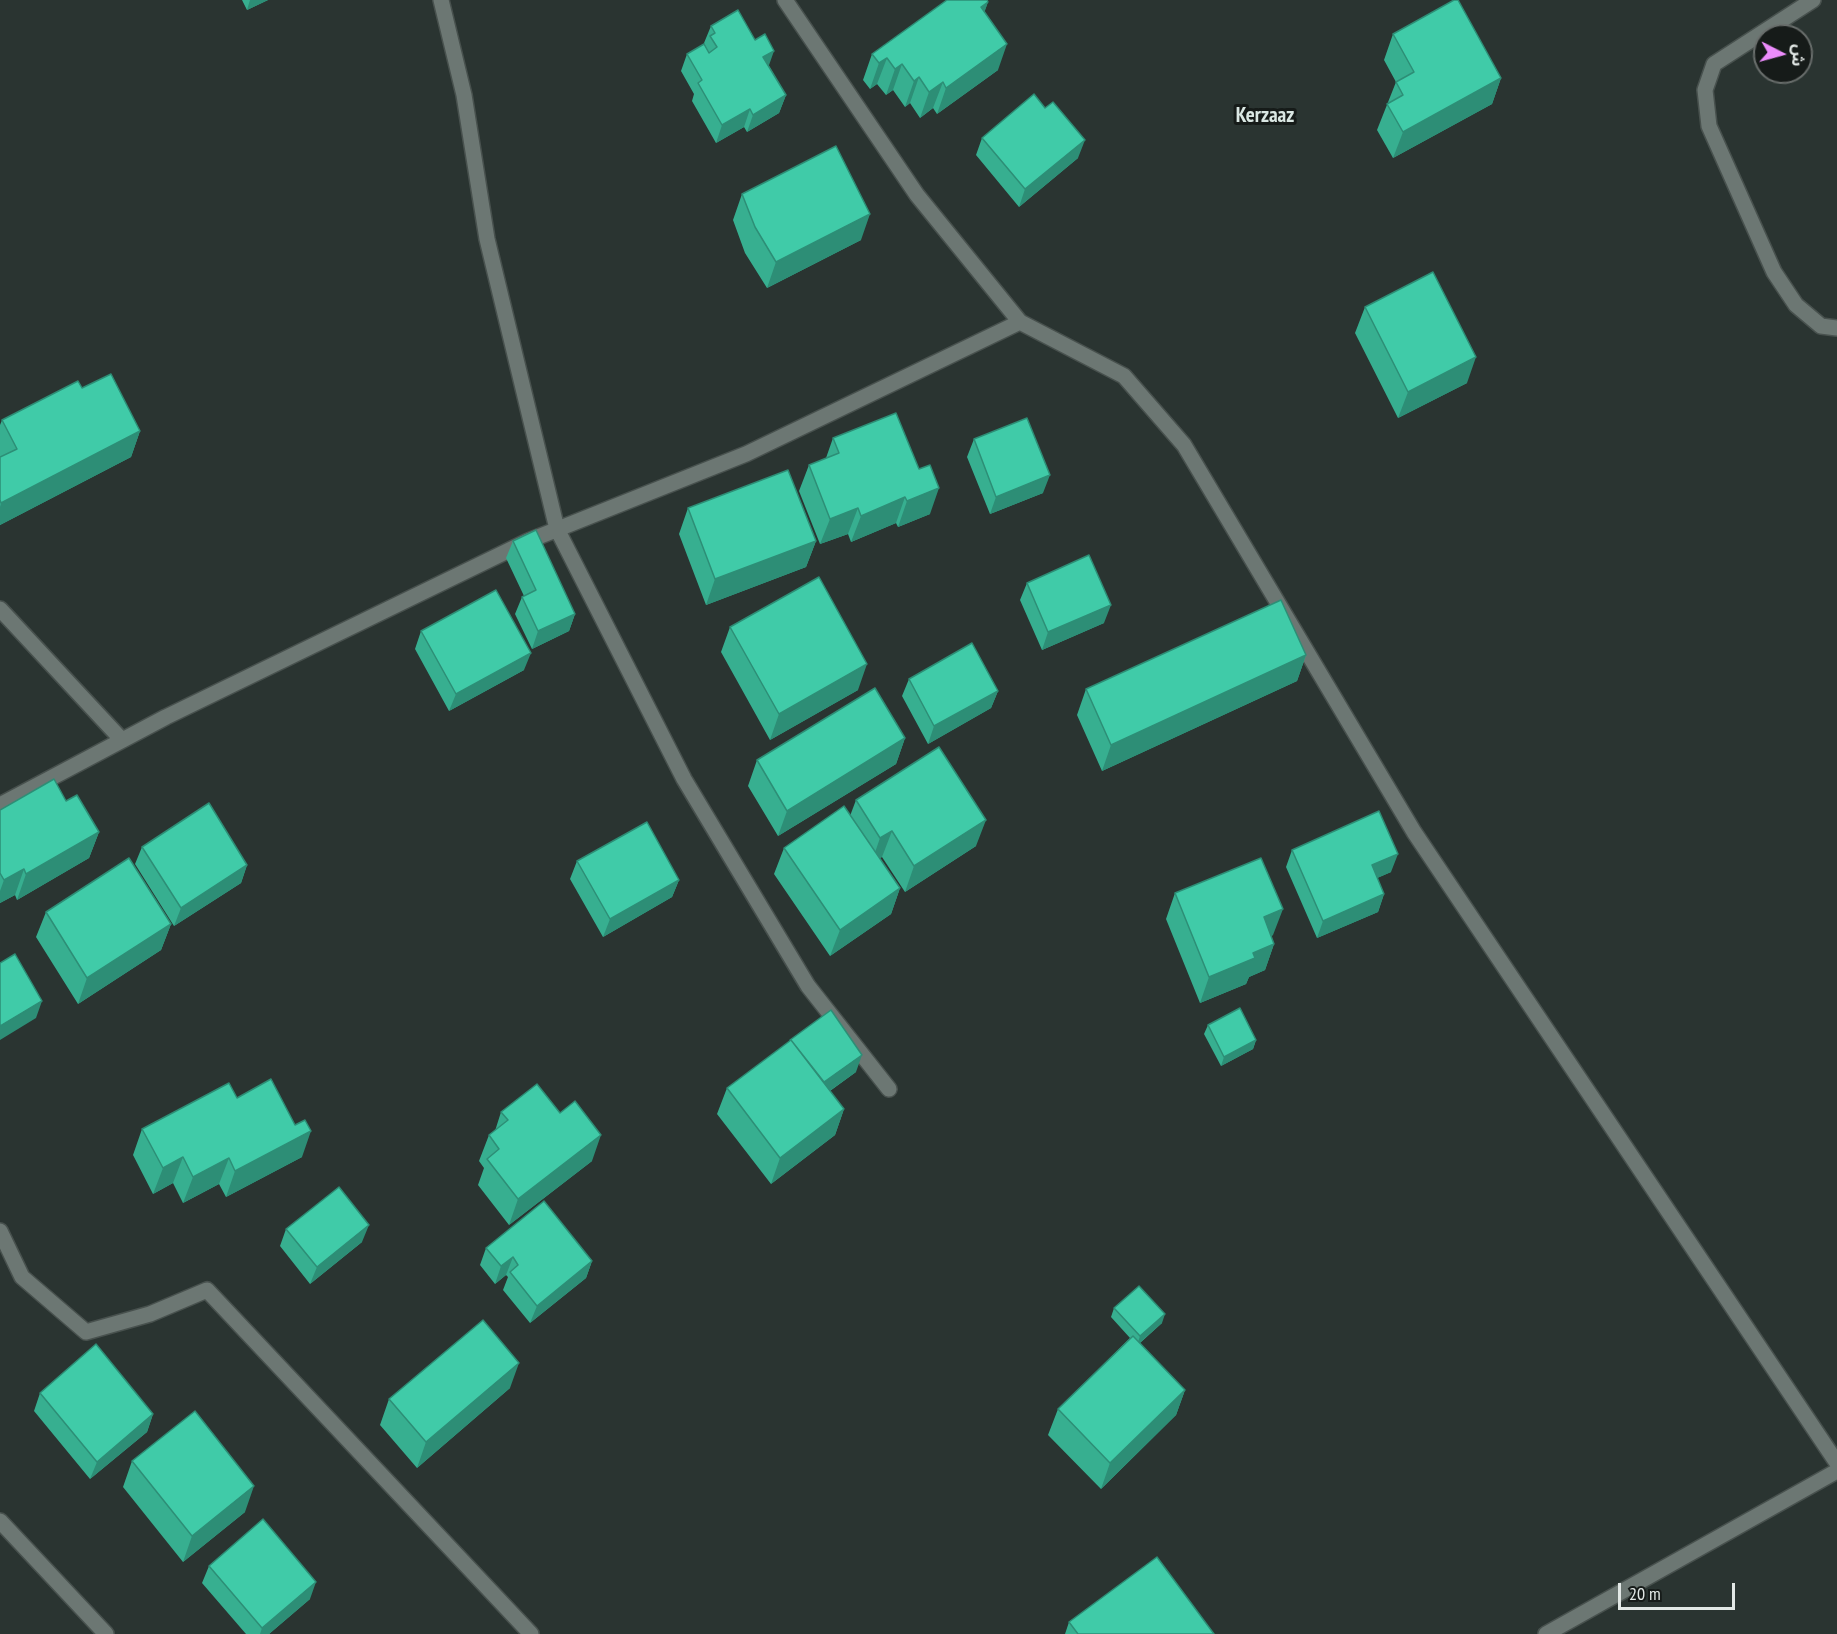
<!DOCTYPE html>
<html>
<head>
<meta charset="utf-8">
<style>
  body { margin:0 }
  #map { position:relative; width:1837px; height:1634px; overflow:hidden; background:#2a3431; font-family:"PT Sans Narrow","Noto Sans Arabic",sans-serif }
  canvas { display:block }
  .north { position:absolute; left:1753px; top:24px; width:60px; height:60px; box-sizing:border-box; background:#161b19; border:2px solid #686d6b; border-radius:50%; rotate:96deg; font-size:16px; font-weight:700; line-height:24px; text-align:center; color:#e2e8e6 }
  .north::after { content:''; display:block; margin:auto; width:21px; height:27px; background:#ec8cfb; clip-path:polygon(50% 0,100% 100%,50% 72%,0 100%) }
  .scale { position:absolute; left:1618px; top:1583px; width:117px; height:27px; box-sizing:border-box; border:3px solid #e2e8e6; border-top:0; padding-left:8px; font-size:18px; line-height:21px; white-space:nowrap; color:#e2e8e6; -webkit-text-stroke:4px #161b19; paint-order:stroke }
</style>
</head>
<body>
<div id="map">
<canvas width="1837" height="1634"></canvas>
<div class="north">ش</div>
<div class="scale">20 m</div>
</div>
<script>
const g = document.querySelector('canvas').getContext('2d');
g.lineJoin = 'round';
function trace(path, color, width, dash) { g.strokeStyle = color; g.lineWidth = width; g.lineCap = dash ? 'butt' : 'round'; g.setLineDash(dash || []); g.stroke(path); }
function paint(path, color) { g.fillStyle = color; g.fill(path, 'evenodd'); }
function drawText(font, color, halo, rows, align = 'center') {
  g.font = font + ' "PT Sans Narrow",sans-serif'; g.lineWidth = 6; g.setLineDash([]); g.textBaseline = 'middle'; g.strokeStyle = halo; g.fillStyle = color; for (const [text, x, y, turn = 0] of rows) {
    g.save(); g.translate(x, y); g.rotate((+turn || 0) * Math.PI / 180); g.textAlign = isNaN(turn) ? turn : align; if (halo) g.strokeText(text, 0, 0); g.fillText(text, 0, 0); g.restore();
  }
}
const minor = new Path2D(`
  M 441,0 L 464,95 L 487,239 L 557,529 L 684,779 L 808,986 L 889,1089
  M 785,0 L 917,195 L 1020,322 L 1124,376 L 1184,445 L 1414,832 L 1837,1463
  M 1813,0 L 1714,64 L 1705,90 L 1709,126 L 1774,272 L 1796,305 L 1821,326 L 1837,328
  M 0,609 L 122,740
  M 0,805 L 166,717 L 528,541 L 746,454 L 1020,322
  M 0,1231 L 22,1277 L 86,1332 L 150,1314 L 207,1290 L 531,1634
  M 0,1521 L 106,1634
  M 1546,1634 L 1837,1471`);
trace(minor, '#48514e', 18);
trace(minor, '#6c7773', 15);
paint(new Path2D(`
  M 242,0 L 268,0 L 247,10 Z
  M 988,2 L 984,12 L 998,70 L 937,114 L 933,108 L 920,118 L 910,103 L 905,107 L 893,90 L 886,95 L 877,84 L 870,89 L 863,80 L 872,54 Z
  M 711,26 L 769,66 L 786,95 L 779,113 L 747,132 L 744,127 L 716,143 L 692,101 L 694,94 L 681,71 L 687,54 L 706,48 L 704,43 Z
  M 1393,34 L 1501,78 L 1492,104 L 1393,158 L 1377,130 L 1396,82 L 1384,60 Z
  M 982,138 L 1078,158 L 1019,207 L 976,155 Z
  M 742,194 L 861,240 L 767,288 L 745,253 L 733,220 Z
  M 1365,307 L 1467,383 L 1398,418 L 1355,333 Z
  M 82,388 L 140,431 L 131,457 L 0,525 L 0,425 L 2,420 Z
  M 833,438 L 930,514 L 898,527 L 896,523 L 851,542 L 848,534 L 820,544 L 799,491 L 809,465 L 826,458 Z
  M 974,439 L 1043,493 L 990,514 L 967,457 Z
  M 688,508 L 816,541 L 806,567 L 706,605 L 679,534 Z
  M 513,541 L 575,614 L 569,631 L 532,649 L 515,614 L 522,597 L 524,596 L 506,558 Z
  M 1027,583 L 1104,623 L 1042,650 L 1020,600 Z
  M 730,627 L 858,690 L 770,740 L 721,652 Z
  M 421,631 L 524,670 L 449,711 L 415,649 Z
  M 1306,655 L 1297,681 L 1102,771 L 1077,715 L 1086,689 Z
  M 909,679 L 998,691 L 991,708 L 928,744 L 902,696 Z
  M 905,738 L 896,764 L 778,836 L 748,786 L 757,760 Z
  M 856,800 L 976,846 L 905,892 L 882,857 L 879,858 L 900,888 L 891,914 L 830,956 L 774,874 L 784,848 L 850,816 Z
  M 66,801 L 99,832 L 89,858 L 17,900 L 15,895 L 0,903 L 0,810 Z
  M 142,847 L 247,865 L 241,883 L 174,926 L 135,864 Z
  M 1292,850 L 1391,872 L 1377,878 L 1384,894 L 1378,912 L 1317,938 L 1286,867 Z
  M 577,861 L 679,880 L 672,897 L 603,937 L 570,879 Z
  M 1175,893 L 1273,935 L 1271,936 L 1274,944 L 1265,970 L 1249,977 L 1246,984 L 1200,1003 L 1166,919 Z
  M 46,912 L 171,924 L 161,950 L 78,1004 L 36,937 Z
  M 1208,1025 L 1256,1040 L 1253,1049 L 1221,1066 L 1204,1034 Z
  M 856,1072 L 830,1091 L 844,1109 L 835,1135 L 771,1184 L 717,1114 L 727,1088 Z
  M 237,1098 L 302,1157 L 226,1197 L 219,1184 L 183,1203 L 173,1183 L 153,1194 L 133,1155 L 142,1129 Z
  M 501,1112 L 592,1161 L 509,1225 L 478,1185 L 484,1168 L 479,1161 L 489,1135 L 495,1131 Z
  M 286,1229 L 362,1242 L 310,1284 L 280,1246 Z
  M 486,1248 L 592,1261 L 586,1278 L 530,1323 L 503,1290 L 508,1277 L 506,1275 L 495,1284 L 480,1265 Z
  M 1114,1308 L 1162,1323 L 1140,1343 L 1185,1390 L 1176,1415 L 1101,1489 L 1048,1435 L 1058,1409 L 1130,1338 L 1111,1317 Z
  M 510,1388 L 417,1468 L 380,1425 L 389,1399 Z
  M 40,1393 L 153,1414 L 147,1432 L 90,1479 L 34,1411 Z
  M 132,1461 L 245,1512 L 183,1562 L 123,1487 Z
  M 209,1566 L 310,1599 L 269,1634 L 246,1634 L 202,1583 Z
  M 1069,1622 L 1214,1634 L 1065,1634 Z`), '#37af90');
paint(new Path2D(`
  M 250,0 L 268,0 L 247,10 Z
  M 988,2 L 979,28 L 981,7 Z
  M 1007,44 L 998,70 L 937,114 L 946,88 Z
  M 774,51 L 768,68 L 763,57 Z
  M 887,58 L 877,84 L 870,89 L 879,63 Z
  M 902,64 L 893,90 L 886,95 L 895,69 Z
  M 919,77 L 910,103 L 905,107 L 914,81 Z
  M 1501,78 L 1492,104 L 1393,158 L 1403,132 Z
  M 943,82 L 933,108 L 920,118 L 929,92 Z
  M 786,95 L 779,113 L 747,132 L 753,115 Z
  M 750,109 L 744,127 L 716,143 L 722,125 Z
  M 1085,140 L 1078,158 L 1019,207 L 1025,189 Z
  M 870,214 L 861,240 L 767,288 L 776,262 Z
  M 1476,357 L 1467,383 L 1398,418 L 1408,392 Z
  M 140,431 L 131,457 L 0,525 L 0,507 L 1,503 Z
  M 1050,475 L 1043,493 L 990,514 L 996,497 Z
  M 939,488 L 930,514 L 898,527 L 907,501 Z
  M 905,497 L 896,523 L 851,542 L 861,516 Z
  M 858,508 L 848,534 L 820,544 L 830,519 Z
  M 816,541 L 806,567 L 706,605 L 715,579 Z
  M 1111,605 L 1104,623 L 1042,650 L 1048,632 Z
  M 575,614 L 569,631 L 532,649 L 538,631 Z
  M 531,653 L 524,670 L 449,711 L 456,694 Z
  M 1306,655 L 1297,681 L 1102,771 L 1111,745 Z
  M 867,664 L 858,690 L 770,740 L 779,714 Z
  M 998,691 L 991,708 L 928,744 L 934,726 Z
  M 905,738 L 896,764 L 778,836 L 787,811 Z
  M 986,820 L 976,846 L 905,892 L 914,866 Z
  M 892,831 L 882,857 L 871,864 L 880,838 Z
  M 99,832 L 89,858 L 17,900 L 26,874 Z
  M 1398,854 L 1391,872 L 1366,883 L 1372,865 Z
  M 247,865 L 241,883 L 174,926 L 181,908 Z
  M 24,869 L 15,895 L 0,903 L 0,891 L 4,880 Z
  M 679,880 L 672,897 L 603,937 L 610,919 Z
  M 900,888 L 891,914 L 830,956 L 840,930 Z
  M 1384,894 L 1378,912 L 1317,938 L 1323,921 Z
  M 1283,909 L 1273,935 L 1254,943 L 1264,917 Z
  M 171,924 L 161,950 L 78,1004 L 87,978 Z
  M 1274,944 L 1265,970 L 1249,977 L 1246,984 L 1200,1003 L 1209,977 L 1253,953 Z
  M 42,1001 L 36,1018 L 0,1040 L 0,1026 Z
  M 1256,1040 L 1253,1049 L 1221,1066 L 1224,1057 Z
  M 862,1055 L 856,1072 L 814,1102 L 821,1084 Z
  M 844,1109 L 835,1135 L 771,1184 L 780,1158 Z
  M 311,1131 L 302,1157 L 226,1197 L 235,1171 Z
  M 601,1135 L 592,1161 L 509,1225 L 518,1199 Z
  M 183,1157 L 173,1183 L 153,1194 L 163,1168 Z
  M 229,1158 L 219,1184 L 183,1203 L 193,1177 Z
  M 369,1225 L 362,1242 L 310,1284 L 317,1267 Z
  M 513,1257 L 506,1275 L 495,1284 L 501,1266 Z
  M 592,1261 L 586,1278 L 530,1323 L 537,1306 Z
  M 1165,1314 L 1162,1323 L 1137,1345 L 1140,1336 Z
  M 519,1363 L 510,1388 L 417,1468 L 426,1442 Z
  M 1185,1390 L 1176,1415 L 1101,1489 L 1110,1463 Z
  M 153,1414 L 147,1432 L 90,1479 L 97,1462 Z
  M 254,1486 L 245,1512 L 183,1562 L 192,1536 Z
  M 316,1582 L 310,1599 L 269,1634 L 260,1634 L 262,1628 Z`), '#2d8e76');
const building = new Path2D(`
  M 947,0 L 987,0 L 988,2 L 981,7 L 1007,44 L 946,88 L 943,82 L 929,92 L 919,77 L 914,81 L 902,64 L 895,69 L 887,58 L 879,63 L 872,54 Z
  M 1454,0 L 1458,0 L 1501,78 L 1403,132 L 1387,104 L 1403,95 L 1396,82 L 1414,72 L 1393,34 Z
  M 738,10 L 755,40 L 765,34 L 774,51 L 763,57 L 786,95 L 753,115 L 750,109 L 722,125 L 698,83 L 702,80 L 687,54 L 704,44 L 709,53 L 717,47 L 710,36 L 715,33 L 711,26 Z
  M 1034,94 L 1045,108 L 1053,102 L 1085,140 L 1025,189 L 982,138 Z
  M 836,146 L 870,214 L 776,262 L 755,227 L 742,194 Z
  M 1433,272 L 1476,357 L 1408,392 L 1365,307 Z
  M 111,374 L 140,431 L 1,503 L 0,500 L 0,457 L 17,449 L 2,420 L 78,381 L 82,388 Z
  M 896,413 L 919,469 L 930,465 L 939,488 L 907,501 L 905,497 L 861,516 L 858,508 L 830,519 L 809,465 L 839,453 L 833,438 Z
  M 1027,418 L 1050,475 L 996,497 L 974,439 Z
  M 788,470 L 816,541 L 715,579 L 688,508 Z
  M 536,530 L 575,614 L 538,631 L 522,597 L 536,590 L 513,541 Z
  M 1089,555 L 1111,605 L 1048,632 L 1027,583 Z
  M 819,577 L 867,664 L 779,714 L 730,627 Z
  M 496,590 L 531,653 L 456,694 L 421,631 Z
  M 1281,600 L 1306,655 L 1111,745 L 1086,689 Z
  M 972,643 L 998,691 L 934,726 L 909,679 Z
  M 875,688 L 905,738 L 787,811 L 757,760 Z
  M 939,747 L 986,820 L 914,866 L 892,831 L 880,838 L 856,800 Z
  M 54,779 L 66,801 L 77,795 L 99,832 L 26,874 L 24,869 L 4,880 L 0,873 L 0,810 Z
  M 209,803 L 247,865 L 181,908 L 142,847 Z
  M 844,806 L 900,888 L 840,930 L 784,848 Z
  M 1379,811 L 1398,854 L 1372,865 L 1384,894 L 1323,921 L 1292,850 Z
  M 647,822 L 679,880 L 610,919 L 577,861 Z
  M 129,858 L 171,924 L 87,978 L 46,912 Z
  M 1261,858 L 1283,909 L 1264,917 L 1274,944 L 1253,953 L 1255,958 L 1209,977 L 1175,893 Z
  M 15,954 L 42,1001 L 0,1026 L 0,963 Z
  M 1240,1008 L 1256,1040 L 1224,1057 L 1208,1025 Z
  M 831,1010 L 862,1055 L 824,1082 L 791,1040 L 790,1040 Z
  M 791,1040 L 844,1109 L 780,1158 L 727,1088 Z
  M 271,1079 L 295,1125 L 305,1120 L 311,1131 L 235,1171 L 229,1158 L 193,1177 L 183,1157 L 163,1168 L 142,1129 L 229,1083 L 237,1098 Z
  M 537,1084 L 560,1113 L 575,1101 L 601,1135 L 518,1199 L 487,1159 L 499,1149 L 489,1135 L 508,1120 L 501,1112 Z
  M 339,1187 L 369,1225 L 317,1267 L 286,1229 Z
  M 544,1201 L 592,1261 L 537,1306 L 510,1272 L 518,1265 L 513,1257 L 501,1266 L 486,1248 Z
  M 1139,1286 L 1165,1314 L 1140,1336 L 1114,1308 Z
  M 483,1320 L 519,1363 L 426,1442 L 389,1399 Z
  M 1133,1336 L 1185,1390 L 1110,1463 L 1058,1409 Z
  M 96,1344 L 153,1414 L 97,1462 L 40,1393 Z
  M 195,1411 L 254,1486 L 192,1536 L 132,1461 Z
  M 263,1519 L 316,1582 L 262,1628 L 209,1566 Z
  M 1157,1557 L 1214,1634 L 1078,1634 L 1069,1622 Z`);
paint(building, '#40cba8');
trace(building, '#2d8e76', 1.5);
drawText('bold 21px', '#dae7e3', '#161b19', [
  ["Kerzaaz",1265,116]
]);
</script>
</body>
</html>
